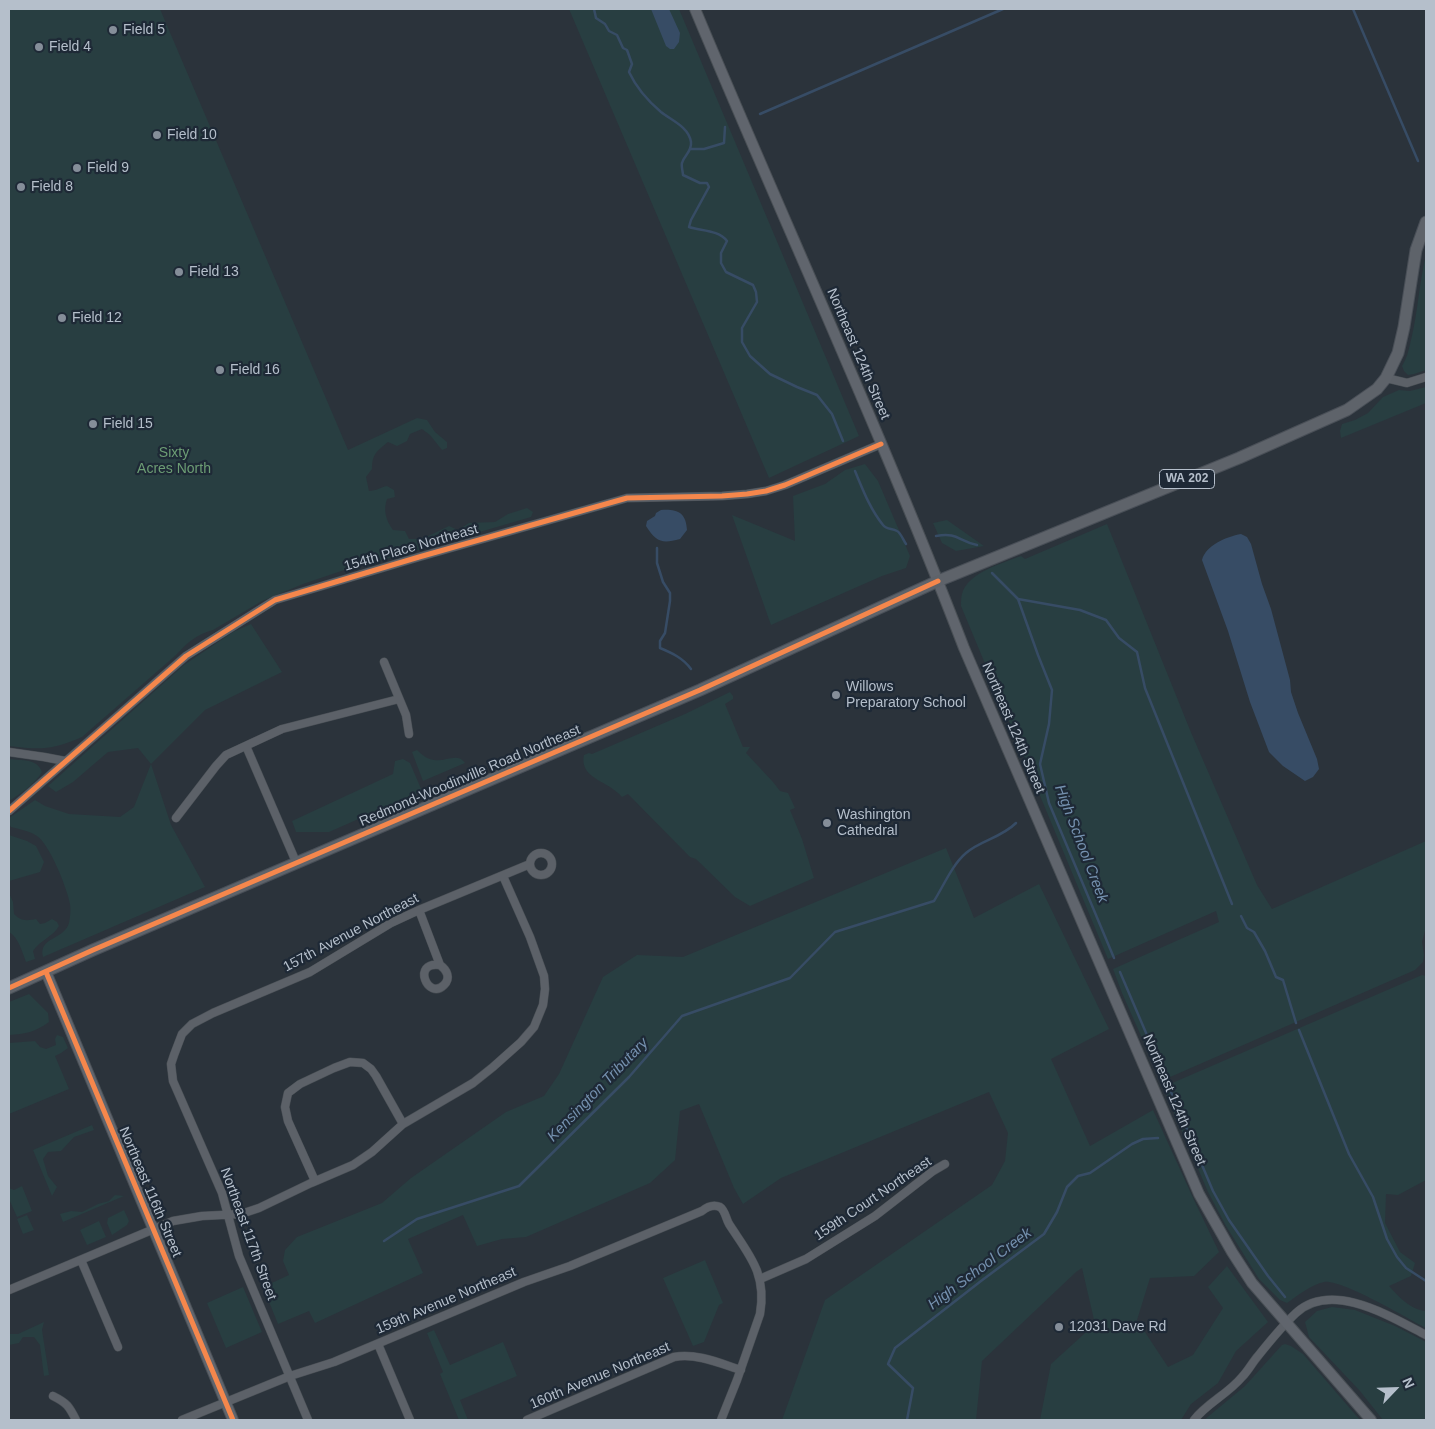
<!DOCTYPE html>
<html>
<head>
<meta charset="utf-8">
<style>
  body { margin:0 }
  #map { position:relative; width:1435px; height:1429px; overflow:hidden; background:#2b333b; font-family:Arial,sans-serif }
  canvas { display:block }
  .frame { position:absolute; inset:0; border:10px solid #b5bfcb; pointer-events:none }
  .north { position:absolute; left:1370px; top:1364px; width:50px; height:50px; -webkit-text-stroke:4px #1e2936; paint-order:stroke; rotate:66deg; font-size:14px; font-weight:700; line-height:20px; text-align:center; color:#b5bfcb }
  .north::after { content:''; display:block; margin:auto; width:18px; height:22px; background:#b5bfcb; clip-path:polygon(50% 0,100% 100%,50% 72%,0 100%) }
</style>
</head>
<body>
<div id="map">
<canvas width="1435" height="1429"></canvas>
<div class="frame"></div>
<div class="north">N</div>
</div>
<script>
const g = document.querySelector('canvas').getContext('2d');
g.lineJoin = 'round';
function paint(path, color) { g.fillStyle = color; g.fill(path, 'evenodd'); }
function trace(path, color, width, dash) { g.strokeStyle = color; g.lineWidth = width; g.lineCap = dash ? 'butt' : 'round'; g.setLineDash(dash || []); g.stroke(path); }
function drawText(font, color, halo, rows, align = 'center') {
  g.font = font + ' Arial,sans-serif'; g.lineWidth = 4.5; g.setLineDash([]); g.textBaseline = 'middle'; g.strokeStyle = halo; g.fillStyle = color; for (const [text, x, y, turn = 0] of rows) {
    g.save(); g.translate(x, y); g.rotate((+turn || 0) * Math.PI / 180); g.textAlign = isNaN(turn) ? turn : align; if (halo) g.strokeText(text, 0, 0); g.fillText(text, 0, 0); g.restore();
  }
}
paint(new Path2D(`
  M 9,9 L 160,9 L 348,450 L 417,418 L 427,420 L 435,432 L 447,442 L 447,448 L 442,450 L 430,435 L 422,429 L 410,434 L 407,441 L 397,446 L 388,442 C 377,451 372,454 372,469 L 366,477 L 369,491 C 376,491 381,487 387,486 L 394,490 L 395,497 L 387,499 C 383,511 386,520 393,530 L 405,531 L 409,539 L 422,539 L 449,526 L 458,530 L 469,523 L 495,522 L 508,514 L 527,508 L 533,512 L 531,517 L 394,557 L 356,566 L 303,584 L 262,601 L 213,630 C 197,634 187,643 176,655 L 82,737 C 52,750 41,750 9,746 Z
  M 569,9 L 679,9 L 859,436 L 769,478 Z
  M 1426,255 L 1426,370 L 1414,374 L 1408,375 L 1404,371 L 1402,366 C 1407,358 1409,349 1411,340 C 1418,312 1419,283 1426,255 Z
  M 1426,387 L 1426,403 L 1341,438 L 1340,431 L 1342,424 L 1355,420 L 1368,413 L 1383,397 L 1399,390 L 1410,391 Z
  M 865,464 L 878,481 L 910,556 L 906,568 L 882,576 L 771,625 L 732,515 L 795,541 L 793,496 L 825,484 L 845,470 Z
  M 947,520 L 984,546 L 956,551 L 942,543 L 933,523 Z
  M 1107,524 L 1190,730 L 1257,885 L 1272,909 L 1426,841 L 1426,927 L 1422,942 L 1424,955 L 1423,962 L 1415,970 L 1161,1081 L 1122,993 L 1113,969 L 1219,922 L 1216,911 L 1108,959 L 961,606 C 961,602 961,597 962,594 C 967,573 1003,563 1021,556 L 1025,559 Z
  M 251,624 L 282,672 L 205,710 L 151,764 L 171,825 L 205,887 L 43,957 C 38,937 64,940 69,923 C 70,918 71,910 70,904 C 67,888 50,845 37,836 C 30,831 19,829 11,827 L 9,824 L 9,818 L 35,800 L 45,806 L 69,814 L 120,817 L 134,807 L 151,764 L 138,748 L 108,752 L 73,782 L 56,792 L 48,786 L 184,665 L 233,632 Z
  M 730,692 L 733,696 L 733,699 L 725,704 L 743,747 L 750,747 L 746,753 L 773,782 L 780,791 L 788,793 L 795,808 L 790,810 L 802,839 L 814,878 L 750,906 L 735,897 L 696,859 L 690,857 L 628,794 L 622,797 C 619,793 614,790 610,787 C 597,779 580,773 584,755 L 589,753 L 592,754 L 685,714 Z
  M 417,750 C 422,755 427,759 434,760 C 446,762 457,752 465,763 L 423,781 L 412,752 Z
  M 9,759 C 22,761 37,758 42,772 C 35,784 20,794 9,801 Z
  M 403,759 L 410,763 L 422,791 L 329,832 L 296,832 L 292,821 L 393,774 L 395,761 Z
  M 9,835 L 27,841 L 36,846 L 44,862 L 40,872 L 9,881 Z
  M 946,848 L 974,918 L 1039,884 L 1109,1029 L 1051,1059 L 1090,1146 L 1153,1110 L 1194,1200 L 1219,1252 L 1194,1276 L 1150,1278 L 1137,1320 L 1168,1367 L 1193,1355 L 1223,1308 L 1208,1287 L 1227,1266 L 1268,1322 L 1236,1351 L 1218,1383 L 1191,1404 L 1181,1420 L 1040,1420 L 1051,1364 L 1095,1324 L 1082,1268 L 1076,1272 L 982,1361 L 976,1420 L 782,1420 L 825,1300 L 992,1185 L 1005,1161 L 1008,1133 L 989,1092 L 781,1178 L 743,1204 L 734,1188 L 699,1104 L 680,1111 L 675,1160 L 650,1183 L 526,1237 L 502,1239 L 477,1246 L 463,1215 L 408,1239 L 423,1273 L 315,1323 L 309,1311 L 278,1324 L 263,1287 L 289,1275 L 283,1261 L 285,1250 L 297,1237 L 382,1203 L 411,1178 L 506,1112 L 544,1096 L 559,1074 L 603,977 L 637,955 L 683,957 Z
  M 9,893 L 13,902 L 14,914 C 21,921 26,921 36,919 L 40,924 L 45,923 L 52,919 L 57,922 L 59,926 C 53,937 40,940 33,951 L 35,959 L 26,962 C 22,952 19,938 9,932 Z
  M 1422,975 L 1426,976 L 1426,1180 L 1398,1195 L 1386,1194 L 1385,1223 L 1400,1252 L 1415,1263 L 1411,1276 L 1389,1286 C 1399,1297 1411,1310 1426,1311 L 1426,1328 C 1408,1319 1342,1279 1324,1282 C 1312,1284 1297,1296 1287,1303 L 1280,1300 L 1259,1279 L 1226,1226 L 1208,1192 L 1163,1087 Z
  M 29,994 L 48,1013 L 49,1022 C 35,1032 26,1034 9,1035 L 9,1002 Z
  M 57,1035 L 63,1037 L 68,1048 L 61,1053 L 55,1056 L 69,1089 L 9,1114 L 9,1043 L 35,1041 L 40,1047 L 46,1049 L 56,1045 L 55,1039 Z
  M 92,1125 L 94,1130 L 74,1137 L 61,1151 L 48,1152 L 43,1159 L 48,1176 L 57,1187 L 52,1196 L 33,1150 Z
  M 22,1186 L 32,1211 L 17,1217 L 9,1199 L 9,1188 L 14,1190 Z
  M 115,1195 L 124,1196 L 63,1222 L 60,1214 L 71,1211 L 82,1212 L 98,1204 L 109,1201 Z
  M 124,1210 L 129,1221 L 127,1225 L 112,1235 L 107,1223 L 108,1218 Z
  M 27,1215 L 34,1230 L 23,1234 L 17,1219 Z
  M 99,1221 L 106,1237 L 87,1245 L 80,1230 Z
  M 705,1260 L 723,1303 L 719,1305 L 704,1342 L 693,1346 L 663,1278 Z
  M 243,1287 L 262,1332 L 226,1348 L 207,1303 Z
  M 1332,1307 L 1355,1310 L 1395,1326 L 1426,1342 L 1426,1420 L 1383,1420 L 1360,1391 L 1309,1337 L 1305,1322 L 1317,1311 Z
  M 44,1322 L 42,1330 L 49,1375 L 44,1376 L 40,1345 L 34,1337 L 23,1337 L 19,1343 L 9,1345 L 9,1334 L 18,1334 Z
  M 434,1330 L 450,1365 L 503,1342 L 517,1376 L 460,1400 L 468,1420 L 459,1420 L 440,1374 L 443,1372 L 427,1333 Z
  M 1285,1344 L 1291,1346 L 1303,1354 L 1360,1420 L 1204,1420 L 1245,1386 L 1282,1345 Z`), '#283e41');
paint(new Path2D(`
  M 651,9 L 669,9 L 680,33 L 679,42 L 674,49 L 670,49 L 666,46 Z
  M 661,510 C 677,509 686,512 687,530 L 680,539 C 662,544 656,542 646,526 L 647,521 L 655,516 L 656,513 Z
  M 1241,534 L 1247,537 L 1251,544 L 1262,584 L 1271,609 L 1290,680 L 1291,692 L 1298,713 L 1317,759 L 1319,769 L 1313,777 L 1305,781 L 1283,766 L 1269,752 L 1250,702 L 1228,631 L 1202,560 C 1206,545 1226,537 1241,534 Z`), '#374c65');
trace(new Path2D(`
  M 594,9 L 596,18 L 605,24 L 609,31 L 617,35 L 623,48 L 627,50 L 632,64 L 629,72 C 636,87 648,101 661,112 C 671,120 689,127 691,142 C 692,152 684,155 682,163 C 681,166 683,172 683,175 L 700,183 L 707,183 L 709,187 L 691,220 L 689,227 C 701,231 719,230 727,241 L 721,253 L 721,263 L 726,272 L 753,285 L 756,292 L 757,302 L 742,328 L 742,342 L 750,356 L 770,374 L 797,387 L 817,395 L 832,414 L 843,441
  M 1353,9 L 1418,161
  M 760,114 L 1003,9
  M 691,149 L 704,149 L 724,143 L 725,127
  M 855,471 C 863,490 870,509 883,525 C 887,530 892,528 897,531 C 901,533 903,540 906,544
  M 936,536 C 958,532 958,541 977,545
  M 657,548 L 657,563 L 663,582 L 670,593 L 670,601 L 665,633 L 660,641 L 660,648 C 672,653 683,658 691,669
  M 992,573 L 1018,599 L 1038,655 L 1052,690 L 1049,724 L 1040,764 L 1049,803 L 1114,958
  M 1018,599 L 1080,610 L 1106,620 L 1119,638 L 1137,652 L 1145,688 L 1232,904
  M 1241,916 L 1247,928 L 1254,932 L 1265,951 L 1276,977 L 1283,980 L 1296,1023
  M 1120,972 L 1164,1075
  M 1299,1030 L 1349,1154 L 1373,1197 L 1387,1239 L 1397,1257 L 1406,1268 L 1426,1281
  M 1169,1087 L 1213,1191 L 1229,1220 L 1268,1276 L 1285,1297
  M 384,1241 L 417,1219 L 519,1186 L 629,1077 L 682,1016 L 790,978 L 835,932 L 934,901 C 944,885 952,865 966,853 C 981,840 1001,838 1016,823
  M 907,1420 L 913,1388 L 888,1364 L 895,1348 L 981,1281 L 1044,1234 L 1057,1212 L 1067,1187 L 1078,1176 L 1090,1173 L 1132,1144 L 1143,1139 L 1158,1138`), '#374c65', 2.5);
const street = new Path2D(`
  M 1386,378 L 1407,383 L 1426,377
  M 384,662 L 406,715 L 409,734
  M 246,746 L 296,862
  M 9,752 L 44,757 L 65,761
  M 9,811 L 186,656 L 275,600 L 419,557 L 627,498 L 722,496 L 747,494 L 766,491 L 785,485 L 881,444
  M 176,818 L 216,766 L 226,755 L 282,729 L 399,699
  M530 864a11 11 0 1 1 22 0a11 11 0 1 1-22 0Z
  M 419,910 L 440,965 C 447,970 451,978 444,985 C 428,1001 411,961 440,965
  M 315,1181 L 288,1121 L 285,1107 L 288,1093 L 300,1084 L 334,1068 L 350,1062 L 363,1063 L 371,1069 L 376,1076 L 403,1124
  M 81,1260 L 118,1347
  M 760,1279 L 806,1259 L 875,1216 L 933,1171 L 945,1164
  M 9,1290 L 173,1221 L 202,1216 L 241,1214 L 259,1208 L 311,1183 L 353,1165 L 372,1152 L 403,1124 L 473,1083 L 493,1067 L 521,1042 L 534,1027 L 543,1005 L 545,989 L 544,976 L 530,937 L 503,876
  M 378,1344 L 410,1420
  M 53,1396 C 67,1403 69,1406 76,1420
  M 182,1420 L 290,1376 L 334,1362 L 524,1282 L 570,1266 L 702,1211 C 707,1207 713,1204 720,1207 C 725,1210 726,1219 729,1224 C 749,1255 767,1273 760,1314 L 737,1380 L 721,1420
  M 308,1420 L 239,1256 L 222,1193 L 173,1081 L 171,1064 L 174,1055 L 182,1034 L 192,1024 L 213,1013 L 310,972 L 391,923 L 419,910 L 530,864
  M 527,1420 L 674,1357 C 697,1353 719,1363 741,1370
  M 1194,1420 C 1207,1403 1228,1394 1242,1377 C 1248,1371 1252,1363 1258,1356 C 1270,1341 1282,1326 1296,1313 C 1332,1280 1391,1317 1426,1335`);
const secondary = new Path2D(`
  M 695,9 C 784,222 881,432 964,648 L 1199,1194 L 1232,1252 L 1252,1283 L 1371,1420
  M 46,972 L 233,1420`);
const primary = new Path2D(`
  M 9,988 L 93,950 L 700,690 L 938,581 L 1239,458 L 1347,410 L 1377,389 L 1386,378 L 1398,353 L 1404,327 L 1416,250 L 1426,222`);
trace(street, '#494f55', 9);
trace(secondary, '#494f55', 12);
trace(primary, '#494f57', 13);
trace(street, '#5c6168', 8);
trace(secondary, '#60656d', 10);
trace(primary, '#5e636a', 11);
trace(new Path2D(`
  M 9,811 L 186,656 L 275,600 L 419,557 L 627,498 L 722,496 L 747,494 L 766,491 L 785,485 L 881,444
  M 46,972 L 233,1420
  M 9,988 L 93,950 L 700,690 L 938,581`), '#f5874c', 5);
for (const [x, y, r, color] of [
  [113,30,5,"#858e99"],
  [39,47,5,"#858e99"],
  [157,135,5,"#858e99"],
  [77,168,5,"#858e99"],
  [21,187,5,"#858e99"],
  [179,272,5,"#858e99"],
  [62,318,5,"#858e99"],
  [220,370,5,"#858e99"],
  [93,424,5,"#858e99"],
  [836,695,5,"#858e99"],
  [827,823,5,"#858e99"],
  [1059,1327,5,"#858e99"]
]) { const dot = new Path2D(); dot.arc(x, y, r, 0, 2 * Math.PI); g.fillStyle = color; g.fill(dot); trace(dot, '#1e2936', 2); }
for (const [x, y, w] of [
  [1187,479,55]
]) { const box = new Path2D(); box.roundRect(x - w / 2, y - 9.5, w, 19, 4); g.fillStyle = '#1e2936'; g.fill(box); trace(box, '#b5bfcb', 1); }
drawText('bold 12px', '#b5bfcb', null, [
  ["WA 202",1187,479]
]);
drawText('14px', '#b5bfcb', '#1e2936', [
  ["Field 5",123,30],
  ["Field 4",49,47],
  ["Field 10",167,135],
  ["Field 9",87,168],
  ["Field 8",31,187],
  ["Field 13",189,272],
  ["Field 12",72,318],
  ["Field 16",230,370],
  ["Field 15",103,424],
  ["Willows",846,687],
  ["Preparatory School",846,703],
  ["Washington",837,815],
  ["Cathedral",837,831],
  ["12031 Dave Rd",1069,1327]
], 'left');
drawText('14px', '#b5bfcb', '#1e2936', [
  ["Northeast 124th Street",858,354,67],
  ["154th Place Northeast",411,548,-16],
  ["Northeast 124th Street",1013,728,67],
  ["Redmond-Woodinville Road Northeast",470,776,-23],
  ["157th Avenue Northeast",351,933,-28],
  ["Northeast 124th Street",1174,1100,67],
  ["Northeast 116th Street",150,1192,67],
  ["159th Court Northeast",873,1199,-34],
  ["Northeast 117th Street",248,1234,70],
  ["159th Avenue Northeast",446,1301,-23],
  ["160th Avenue Northeast",600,1376,-23]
]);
drawText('14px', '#6c9d74', '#1e2936', [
  ["Sixty",174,453],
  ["Acres North",174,469]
]);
drawText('italic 15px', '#7591af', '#1e2936', [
  ["High School Creek",1081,844,69],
  ["Kensington Tributary",598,1090,-46],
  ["High School Creek",980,1269,-37]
]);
</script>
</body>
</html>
